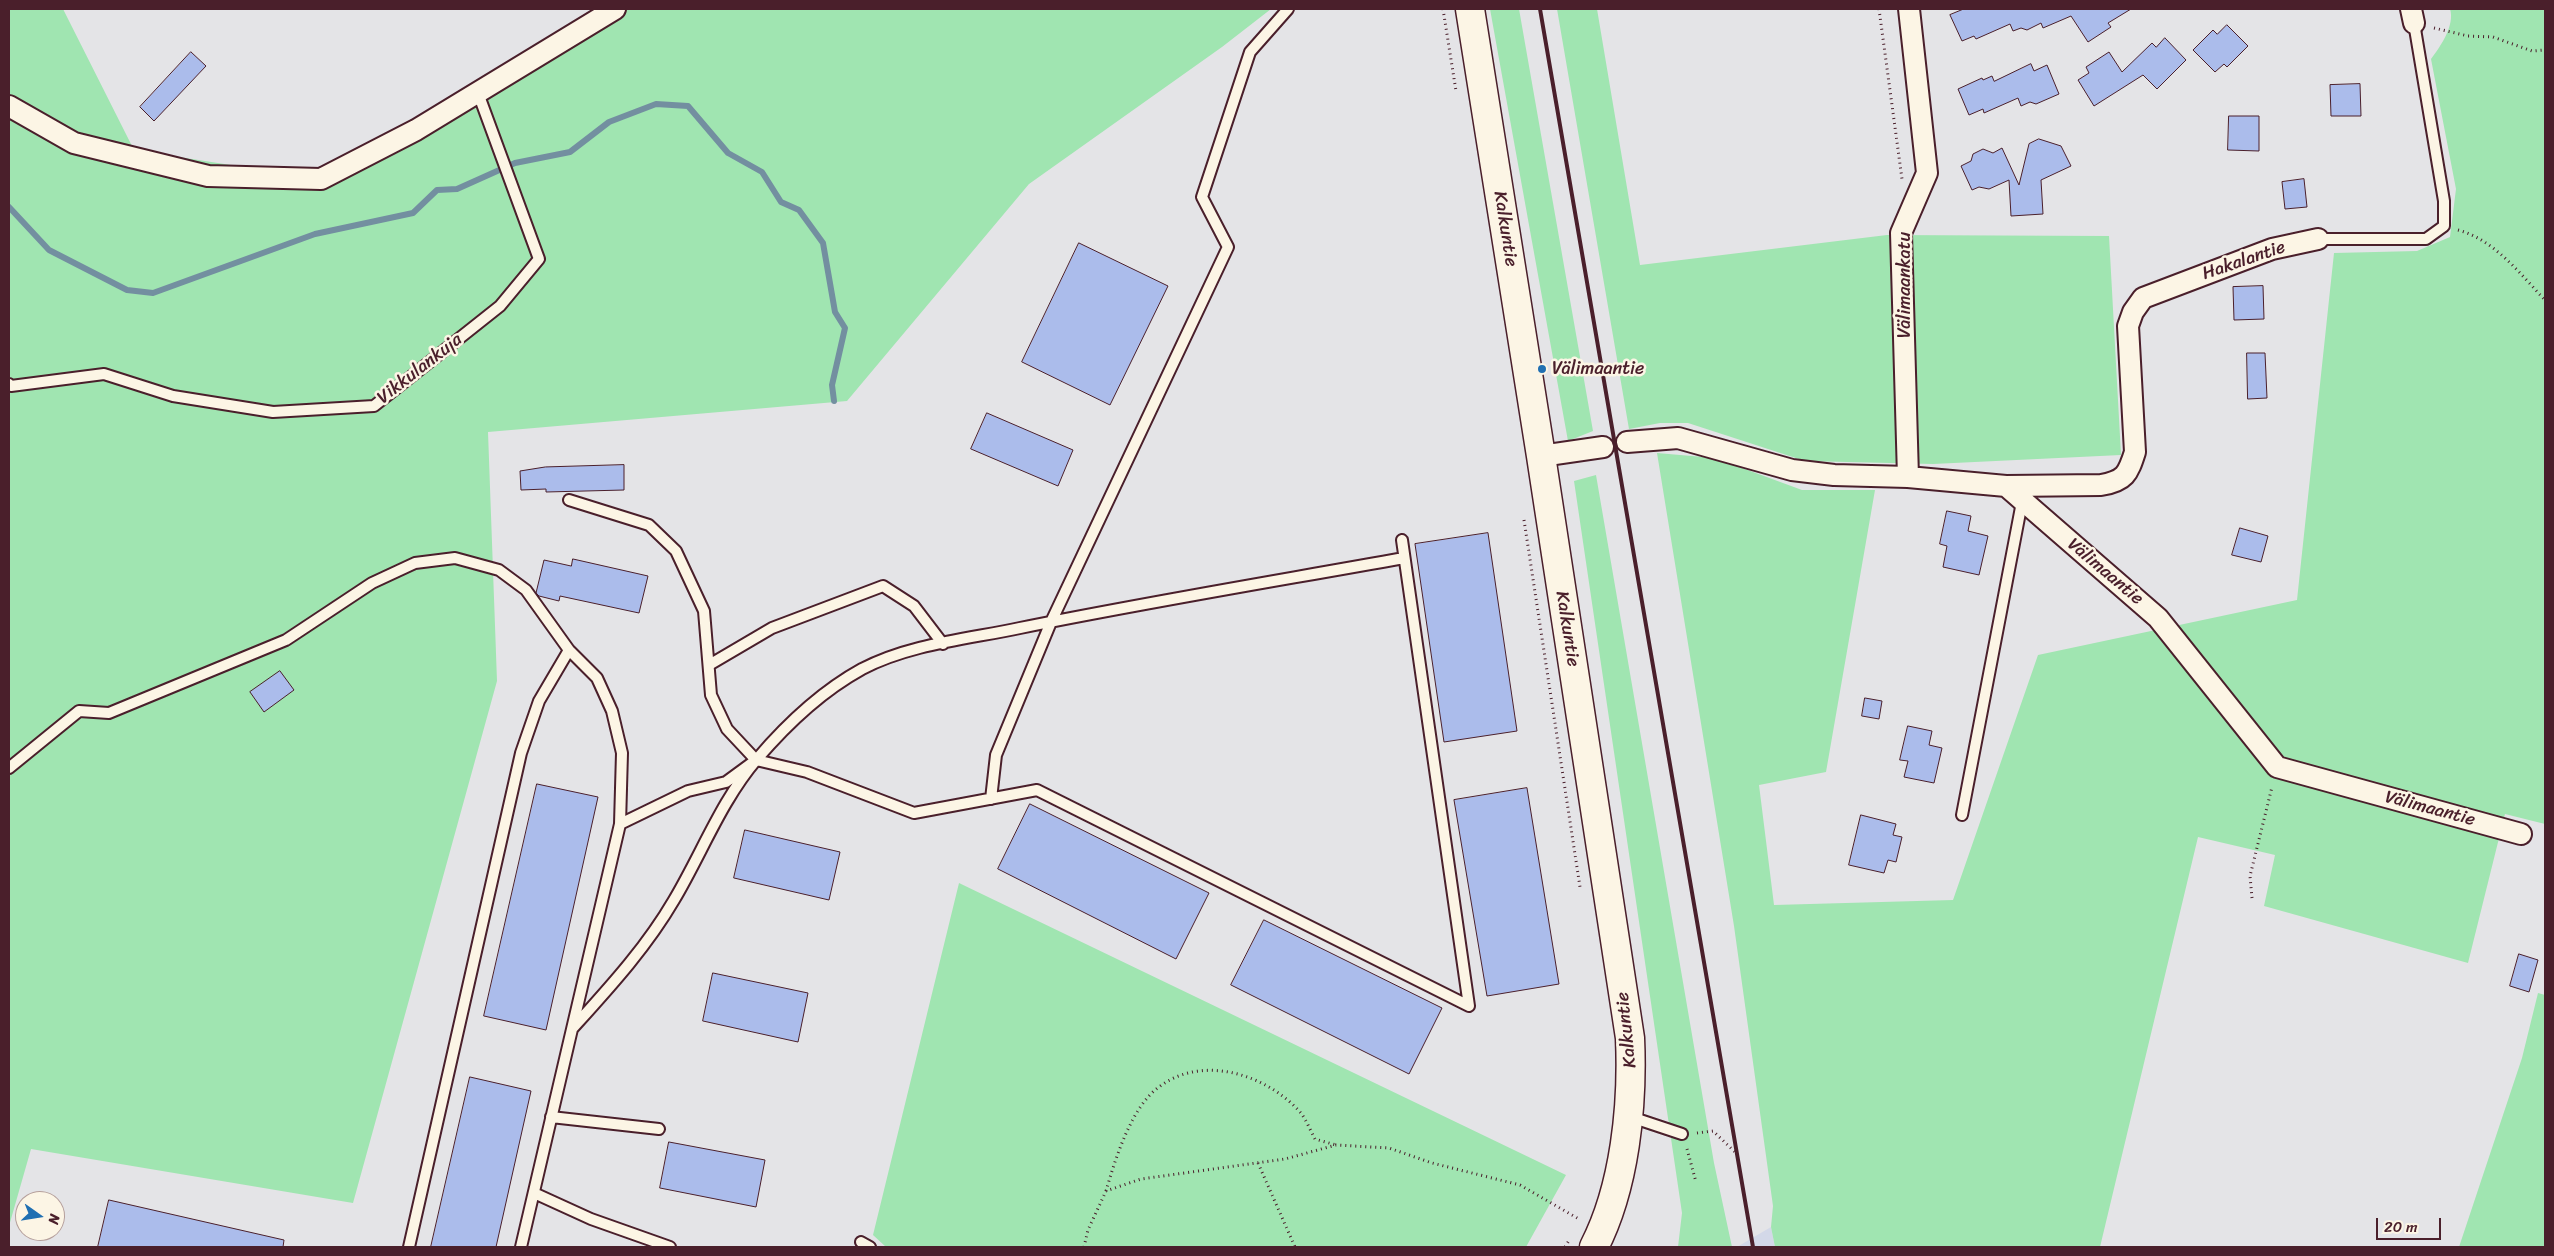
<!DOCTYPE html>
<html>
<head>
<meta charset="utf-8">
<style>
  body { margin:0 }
  #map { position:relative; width:2554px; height:1256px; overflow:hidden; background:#e4e4e7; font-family:Sriracha,sans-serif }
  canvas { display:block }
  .frame { position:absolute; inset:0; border:10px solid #4a1f2b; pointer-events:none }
  .north { position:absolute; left:15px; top:1191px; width:50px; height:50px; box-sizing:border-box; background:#fcf5e5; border:1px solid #b59f9b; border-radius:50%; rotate:103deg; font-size:14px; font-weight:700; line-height:20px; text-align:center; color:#4a1f2b }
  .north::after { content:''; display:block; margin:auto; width:18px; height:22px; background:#1f6fb2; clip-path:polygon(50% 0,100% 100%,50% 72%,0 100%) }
  .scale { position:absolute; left:2376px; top:1218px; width:65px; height:22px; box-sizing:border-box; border:2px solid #4a1f2b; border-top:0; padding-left:6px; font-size:15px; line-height:18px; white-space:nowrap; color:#4a1f2b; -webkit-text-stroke:4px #fcf5e5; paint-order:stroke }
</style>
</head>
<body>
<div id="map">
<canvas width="2554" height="1256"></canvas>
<div class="frame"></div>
<div class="north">N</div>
<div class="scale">20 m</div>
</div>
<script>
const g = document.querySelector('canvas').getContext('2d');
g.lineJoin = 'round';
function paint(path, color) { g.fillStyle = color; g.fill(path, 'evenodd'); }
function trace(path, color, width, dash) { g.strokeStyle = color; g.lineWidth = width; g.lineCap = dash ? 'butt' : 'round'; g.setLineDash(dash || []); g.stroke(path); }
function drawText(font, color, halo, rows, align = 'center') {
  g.font = font + ' Sriracha,sans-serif'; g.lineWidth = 5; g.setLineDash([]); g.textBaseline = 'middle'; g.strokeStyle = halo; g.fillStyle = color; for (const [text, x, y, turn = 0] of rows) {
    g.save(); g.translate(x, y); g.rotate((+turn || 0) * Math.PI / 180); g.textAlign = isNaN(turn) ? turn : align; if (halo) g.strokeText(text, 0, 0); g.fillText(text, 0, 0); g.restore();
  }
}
paint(new Path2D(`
  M 1771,1227 L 1775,1247 L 1737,1247 Z`), '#d3d8e8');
paint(new Path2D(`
  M 9,9 L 63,9 L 134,150 L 321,179 L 416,130 L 626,9 L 1271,9 L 1222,47 L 1029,184 L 847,401 L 488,432 L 497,681 L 353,1203 L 31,1149 L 9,1226 Z
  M 1490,9 L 1519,9 L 1593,431 L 1568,441 Z
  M 1557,9 L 1597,9 L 1640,265 L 1887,235 L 2109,236 L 2121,455 L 1933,464 L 1805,461 L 1688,423 L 1660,423 L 1629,429 Z
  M 2450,9 L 2545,9 L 2545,824 L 2505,814 L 2468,963 L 2264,906 L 2275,855 L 2198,837 L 2100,1247 L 1775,1247 L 1771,1227 L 1773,1206 L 1734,926 L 1657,453 L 1715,458 L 1802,490 L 1875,490 L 1826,772 L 1759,785 L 1774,905 L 1953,900 L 2038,655 L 2297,600 L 2334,253 L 2417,251 L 2450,237 L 2456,189 L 2431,59 C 2441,46 2455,25 2450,9 Z
  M 1596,475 L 1714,1163 L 1732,1247 L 1678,1247 L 1682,1213 L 1574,481 Z
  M 959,883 L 1566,1175 L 1526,1247 L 886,1247 L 873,1235 Z
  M 2538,993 L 2545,995 L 2545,1247 L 2459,1247 L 2522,1058 Z`), '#a0e5b1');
trace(new Path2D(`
  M 9,207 L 49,250 L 127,290 L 153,293 L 315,234 L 413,213 L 437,190 L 457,189 L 515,163 L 570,152 L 609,122 L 656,104 L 688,106 L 728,153 L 762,172 L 781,202 L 799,210 L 823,243 L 835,312 L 845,328 L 832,385 L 834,401`), '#738fa0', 6);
const building = new Path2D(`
  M 1964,9 L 2131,9 L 2108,23 L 2111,27 L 2088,42 L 2071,16 L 2043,28 L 2041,23 L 2027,30 L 2021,28 L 2013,31 L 2010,24 L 1976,39 L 1974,36 L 1962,41 L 1950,15 Z
  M 2227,25 L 2248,46 L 2227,67 L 2224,64 L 2215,72 L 2193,50 L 2213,30 L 2217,34 Z
  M 2165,38 L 2186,60 L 2157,89 L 2143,75 L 2094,106 L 2078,80 L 2089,73 L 2086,67 L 2109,52 L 2122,72 L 2152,43 L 2156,47 Z
  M 191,52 L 206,66 L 154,121 L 140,107 Z
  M 2031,64 L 2034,71 L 2047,65 L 2059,94 L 2036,104 L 2030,102 L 2021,106 L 2018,98 L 1984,113 L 1983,109 L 1969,115 L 1958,89 L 1982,78 L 1983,80 L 1992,76 L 1994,81 Z
  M 2360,84 L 2361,116 L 2331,116 L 2330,85 Z
  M 2229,116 L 2259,116 L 2259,151 L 2228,150 Z
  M 2039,139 L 2061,146 L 2071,166 L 2041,180 L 2043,214 L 2011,216 L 2009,180 L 1989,189 L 1979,187 L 1972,190 L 1961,166 L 1971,161 L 1973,154 L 1983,149 L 1993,153 L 2002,148 L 2019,185 L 2029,144 Z
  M 2304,179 L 2307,207 L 2285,209 L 2282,182 Z
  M 1079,243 L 1168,286 L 1110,405 L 1022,362 Z
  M 2263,286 L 2264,319 L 2234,320 L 2233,287 Z
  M 2247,353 L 2265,353 L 2267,398 L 2248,399 Z
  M 987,413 L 1073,450 L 1058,486 L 971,449 Z
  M 624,465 L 624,490 L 546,492 L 546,489 L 521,490 L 520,471 L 545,467 Z
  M 1947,511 L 1971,516 L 1968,531 L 1988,536 L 1979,575 L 1943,567 L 1947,546 L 1940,544 Z
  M 2240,528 L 2268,536 L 2261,562 L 2232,555 Z
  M 1488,533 L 1517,731 L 1444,742 L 1415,544 Z
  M 573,559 L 648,576 L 639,613 L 560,596 L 559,601 L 539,596 L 536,593 L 544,560 L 571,566 Z
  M 280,671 L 294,690 L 264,712 L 250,692 Z
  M 1865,698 L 1882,701 L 1879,719 L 1862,716 Z
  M 1908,726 L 1932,731 L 1929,745 L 1942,748 L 1934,783 L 1904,777 L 1908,761 L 1900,760 Z
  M 537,784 L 598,797 L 546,1030 L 484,1016 Z
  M 1527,788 L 1559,984 L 1487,996 L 1454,800 Z
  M 1030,804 L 1209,893 L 1176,959 L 998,869 Z
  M 1861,815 L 1896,824 L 1893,835 L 1902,837 L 1896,862 L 1888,860 L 1884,873 L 1849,865 Z
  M 745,830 L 840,852 L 829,900 L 734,878 Z
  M 1264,920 L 1442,1008 L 1409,1074 L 1231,985 Z
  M 2519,954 L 2538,960 L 2529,992 L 2510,986 Z
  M 713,973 L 808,993 L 798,1042 L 703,1021 Z
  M 470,1077 L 531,1091 L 496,1247 L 431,1247 Z
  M 669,1142 L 765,1160 L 756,1207 L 660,1188 Z
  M 109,1200 L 284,1240 L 283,1247 L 98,1247 Z`);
paint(building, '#abbceb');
trace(building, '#4a1f2b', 1);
const lane = new Path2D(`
  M 2318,239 L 2426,239 L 2444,226 L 2444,201 L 2414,23
  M 9,384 L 11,386 L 104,374 L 173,396 L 273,412 L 374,406 L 500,306 L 539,259 L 478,93
  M 569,500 L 649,525 L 676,551 L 704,611 L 711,695 L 727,729 L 756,760
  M 709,665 L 772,628 L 883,586 L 914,606 L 943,644
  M 9,768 L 79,711 L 109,713 L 286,640 L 372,583 L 415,563 L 455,558 L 499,570 L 526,590 L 569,650 L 597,678 L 612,711 L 622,753 L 620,824 L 521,1247
  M 991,799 L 996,755 L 1051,622 L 1228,247 L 1202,197 L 1250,52 L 1288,9
  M 1962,815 L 2022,502
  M 620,824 L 688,791 L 726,782 L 756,760 L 807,772 L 914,813 L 1037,790 L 1469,1006 L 1402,540
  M 572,1029 C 609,988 646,948 674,900 C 702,853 721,801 757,759 C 786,725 822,691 862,669 C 910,644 968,639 1020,628 C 1148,602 1276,581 1404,558
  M 1628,1116 L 1682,1134
  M 551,1117 L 659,1129
  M 534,1193 L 591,1219 L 670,1247
  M 861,1242 L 870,1247
  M 409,1247 L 521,753 L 539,701 L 569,650`);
const street = new Path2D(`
  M 2411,9 L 2414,23
  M 9,106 L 74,143 L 208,176 L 321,179 L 416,130 L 615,9
  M 1627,442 L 1678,438 L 1792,470 L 1834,475 L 1908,477 L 2006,486 L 2158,618 L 2277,767 L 2521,834
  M 1541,456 L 1603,447
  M 1908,477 L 1901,233 L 1927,173 L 1909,9
  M 2006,486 L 2101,485 C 2125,481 2128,474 2135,452 L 2128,326 L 2133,312 L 2143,298 L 2272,249 L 2318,239`);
const secondary = new Path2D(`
  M 1470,9 L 1541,456 L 1630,1038 C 1633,1105 1625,1187 1594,1247`);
trace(lane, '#4a1f2b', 14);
trace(street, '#4a1f2b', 24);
trace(secondary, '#4a1f2b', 31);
trace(new Path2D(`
  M 1443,9 L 1456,91
  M 1879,9 L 1902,179
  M 2434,28 L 2468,36 L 2493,37 L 2532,51 L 2545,50
  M 2458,230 C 2495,240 2520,274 2545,300
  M 1524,520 L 1580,887
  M 2252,898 L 2250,876 L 2272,787
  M 1697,1133 L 1713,1131 L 1736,1153
  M 1687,1149 L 1696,1182
  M 1258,1163 L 1295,1247
  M 1106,1191 C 1115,1160 1131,1107 1159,1087 C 1202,1054 1266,1074 1300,1112 C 1306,1119 1310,1130 1315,1139 L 1336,1145
  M 1084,1247 L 1088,1230 L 1106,1191 L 1141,1179 L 1285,1159 L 1336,1145 L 1389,1148 L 1432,1163 L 1520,1185 L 1579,1219
  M 1565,1247 L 1570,1239`), '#4a1f2b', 3, [1, 4]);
trace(lane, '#fcf5e5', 10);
trace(street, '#fcf5e5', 20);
trace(secondary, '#fcf5e5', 28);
trace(new Path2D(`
  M 1540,9 L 1753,1247`), '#4a1f2b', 4);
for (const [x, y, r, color] of [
  [1542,369,5,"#1f6fb2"]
]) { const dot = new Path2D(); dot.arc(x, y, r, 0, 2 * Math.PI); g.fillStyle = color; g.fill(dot); trace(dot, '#fcf5e5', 2); }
drawText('18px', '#4a1f2b', '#fcf5e5', [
  ["Kalkuntie",1505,229,81],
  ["Hakalantie",2244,261,-19],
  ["Välimaankatu",1905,285,-90],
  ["Vikkulankuja",420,369,-38],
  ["Välimaantie",2105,572,40],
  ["Kalkuntie",1567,629,81],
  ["Välimaantie",2430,809,15],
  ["Kalkuntie",1627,1030,-96]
]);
drawText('18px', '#4a1f2b', '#fcf5e5', [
  ["Välimaantie",1552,369]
], 'left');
</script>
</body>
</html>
